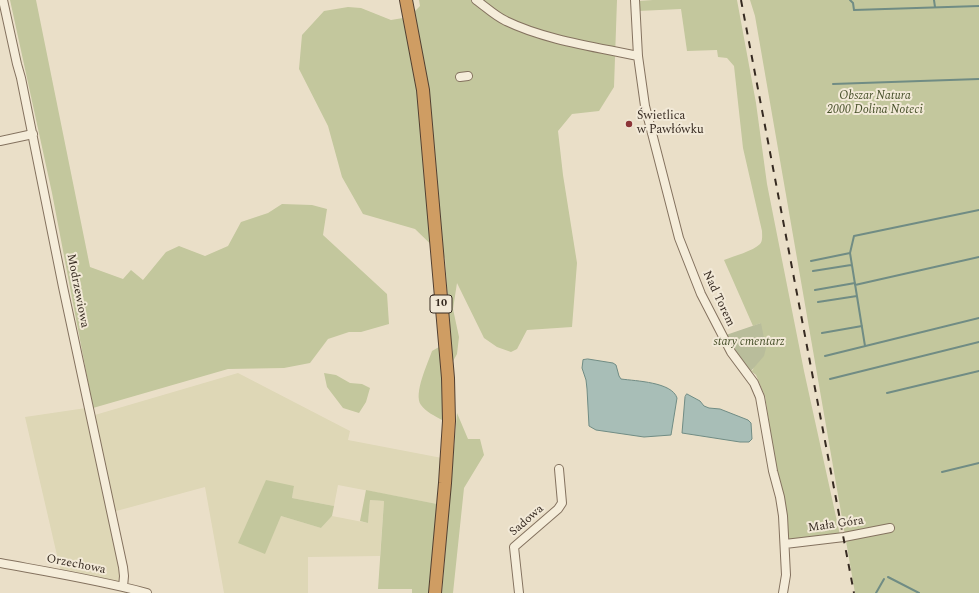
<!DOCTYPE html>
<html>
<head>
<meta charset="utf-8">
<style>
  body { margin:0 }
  canvas { display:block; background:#eadfc8 }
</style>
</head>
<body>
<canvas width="979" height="593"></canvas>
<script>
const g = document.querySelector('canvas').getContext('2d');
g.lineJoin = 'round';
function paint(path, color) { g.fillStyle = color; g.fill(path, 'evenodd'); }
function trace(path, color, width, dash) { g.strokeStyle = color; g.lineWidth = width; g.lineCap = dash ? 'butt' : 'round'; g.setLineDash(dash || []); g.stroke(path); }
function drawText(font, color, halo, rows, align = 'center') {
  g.font = font + ' Spectral,serif'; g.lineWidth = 4; g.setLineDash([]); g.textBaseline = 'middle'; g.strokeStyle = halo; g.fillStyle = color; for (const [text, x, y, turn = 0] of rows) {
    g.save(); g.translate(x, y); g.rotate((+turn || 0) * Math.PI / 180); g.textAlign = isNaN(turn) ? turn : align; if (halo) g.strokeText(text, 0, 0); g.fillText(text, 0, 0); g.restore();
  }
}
paint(new Path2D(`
  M 238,373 L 350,431 L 348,440 L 442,458 L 437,504 L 338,485 L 334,506 L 292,498 L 294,486 L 264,554 L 281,516 L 321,528 L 332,516 L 368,523 L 370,500 L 384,501 L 380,556 L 308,557 L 308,593 L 224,593 L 205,487 L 109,513 L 124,591 L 132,593 L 124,593 L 124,591 L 62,577 L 25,417 L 86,408 L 88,417 Z`), '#ded7b6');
paint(new Path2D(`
  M 10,0 L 36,0 L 90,267 L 123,279 L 131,270 L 143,280 L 166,252 L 179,246 L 205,256 L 228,246 L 241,222 L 268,213 L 282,204 L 312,205 L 327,209 L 323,235 L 387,294 L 389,324 L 361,332 L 349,332 L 328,339 L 310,363 L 284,368 L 228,369 L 93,408 L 52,193 Z
  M 419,0 L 617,0 L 614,87 L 599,111 L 572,114 L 558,131 L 563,175 L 577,263 L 572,327 L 527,330 L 517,349 L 511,352 L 497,347 L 484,338 L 457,283 L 453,309 L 459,337 L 457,354 L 452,363 L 445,258 L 415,229 L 363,214 L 342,177 L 328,126 L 299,69 L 302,35 L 324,11 L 348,7 L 361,8 L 391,20 L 409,17 L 420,6 Z
  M 653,0 L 737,0 L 756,103 L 767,184 L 804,371 L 840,535 L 787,540 L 765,396 L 756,375 L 751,371 L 753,370 L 761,323 L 753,326 L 724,260 C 734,256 753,251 760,244 C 763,241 762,235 762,231 L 743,148 L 734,66 L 727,58 L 718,57 L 717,50 L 687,51 L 681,9 L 638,11 L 638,1 Z
  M 750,0 L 979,0 L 979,593 L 855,593 L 755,16 Z
  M 439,347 L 442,376 L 442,420 C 435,416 426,412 421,405 C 413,394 428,363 432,351 Z
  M 324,373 L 336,375 L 350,383 L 362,384 L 370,388 L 366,402 L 359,413 L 343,408 L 327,387 Z
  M 457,413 L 468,439 L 480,439 L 484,455 L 464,488 L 453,593 L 442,593 Z
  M 266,480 L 294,486 L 292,498 L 334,506 L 332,516 L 321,528 L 281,516 L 265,554 L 238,543 Z
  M 366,490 L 437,504 L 429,593 L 412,593 L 412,589 L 378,589 L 384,501 L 370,500 L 368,523 L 360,521 Z`), '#c3c79d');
paint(new Path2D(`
  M 761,323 L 766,348 L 764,356 L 751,371 L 735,351 L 726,335 Z`), '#b9bd9b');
const water = new Path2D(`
  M 588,359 L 613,363 L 616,365 L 619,376 L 621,379 C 636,381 672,382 677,398 L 671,435 L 644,437 L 596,430 L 589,426 L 587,389 L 586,380 L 582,368 L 583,360 Z
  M 687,394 L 700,401 L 704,406 L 709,408 L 720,409 L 748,420 L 751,423 L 752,439 L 749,442 L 740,442 L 682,433 L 685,397 Z`);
paint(water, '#a8beb7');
trace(water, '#708c84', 1);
trace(new Path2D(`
  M 850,0 L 853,3 L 854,10 L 979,6
  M 934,0 L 935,7
  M 833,84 L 979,79
  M 811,261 L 850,253
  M 813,271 L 851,265
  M 855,285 L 979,257
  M 815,290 L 855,283
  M 818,302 L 857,296
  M 822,333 L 862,326
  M 865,346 L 850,253 L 854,236 L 979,210
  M 825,356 L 979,318
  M 830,379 L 979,342
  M 887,393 L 979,371
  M 942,472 L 979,463
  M 888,577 L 919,593
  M 876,593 L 884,579`), '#708c84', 2);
const minor = new Path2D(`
  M 3,0 L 17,64 L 21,78 L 63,287 L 123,567 L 124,576 L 123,587
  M 476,0 C 486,7 495,16 506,21 C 545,40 596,47 638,56
  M 635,0 L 638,56 L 645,106 L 679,238 L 701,294 L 731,352 L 754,383 L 760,397 L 773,471 L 780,497 L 783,516 L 786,575 L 783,593
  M 460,77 L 468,76
  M 0,141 L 33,134
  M 785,544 L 844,537 L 890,528
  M 0,563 C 49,572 99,580 147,593
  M 519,593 L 514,547 L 558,509 L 562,503 L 559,469`);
const highway = new Path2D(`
  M 406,0 L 423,90 L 448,378 L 449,421 L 445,483 L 435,593`);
trace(minor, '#84725f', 10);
trace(highway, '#524032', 14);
trace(minor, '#f5edda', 8);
trace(highway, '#cf9d63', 12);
trace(new Path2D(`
  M 741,0 L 854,593`), '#362a21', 2, [7, 7]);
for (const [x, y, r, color] of [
  [629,124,4,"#8c3538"]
]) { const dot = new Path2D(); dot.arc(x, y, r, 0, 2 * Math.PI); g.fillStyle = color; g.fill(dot); trace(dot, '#f2e9d7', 1.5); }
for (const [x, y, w] of [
  [441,304,22]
]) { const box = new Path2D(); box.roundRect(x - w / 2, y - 9, w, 18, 3); g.fillStyle = '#f2e9d7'; g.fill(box); trace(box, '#362a21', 1); }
drawText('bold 11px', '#362a21', null, [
  ["10",441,304]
]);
drawText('italic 12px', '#47502a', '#f2e9d7', [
  ["Obszar Natura",875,97],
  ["2000 Dolina Noteci",875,111],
  ["stary cmentarz",749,343]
]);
drawText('12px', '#362a21', '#f2e9d7', [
  ["Świetlica",637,117],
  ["w Pawłówku",637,131]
], 'left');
drawText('12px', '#362a21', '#f2e9d7', [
  ["Modrzewiowa",77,291,79],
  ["Nad Torem",718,299,65],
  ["Sadowa",527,521,-41],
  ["Mała Góra",836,525,-8],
  ["Orzechowa",76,565,11]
]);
</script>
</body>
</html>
